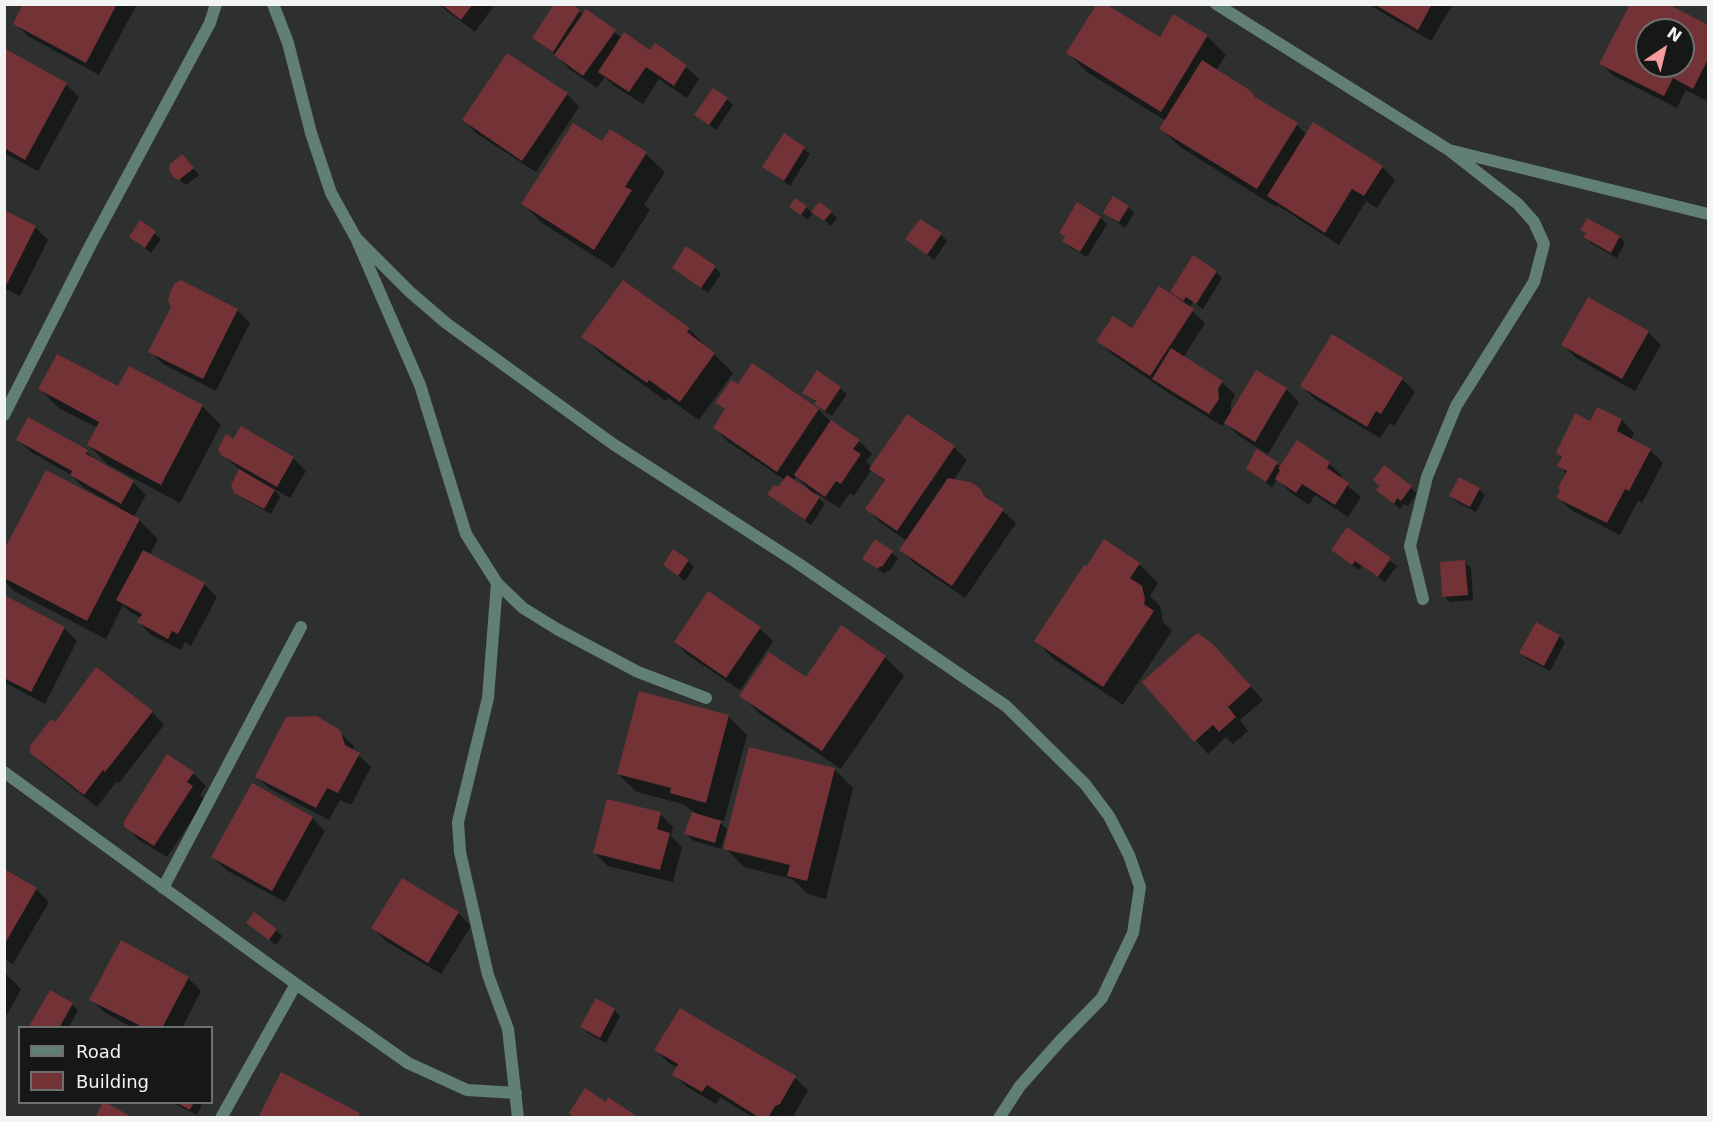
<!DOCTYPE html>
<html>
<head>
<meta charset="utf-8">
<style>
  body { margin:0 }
  #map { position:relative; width:1713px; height:1122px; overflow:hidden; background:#2d302f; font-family:"DejaVu Sans",sans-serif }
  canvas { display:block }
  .frame { position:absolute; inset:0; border:6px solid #f2f4f3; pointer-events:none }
  .legend { position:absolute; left:18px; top:1026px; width:195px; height:78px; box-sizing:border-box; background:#161817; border:2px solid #6e706f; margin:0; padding:8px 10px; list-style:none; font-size:18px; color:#f2f4f3 }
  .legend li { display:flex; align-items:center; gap:12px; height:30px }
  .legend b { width:30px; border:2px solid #6e706f }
  .north { position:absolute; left:1635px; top:18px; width:60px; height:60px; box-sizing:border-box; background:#161817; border:2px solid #6e706f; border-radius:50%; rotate:35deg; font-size:16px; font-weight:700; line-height:24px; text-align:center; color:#f2f4f3 }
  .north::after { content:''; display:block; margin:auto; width:21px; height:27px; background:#f59b9c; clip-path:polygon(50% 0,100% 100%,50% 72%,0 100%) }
</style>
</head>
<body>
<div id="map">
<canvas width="1713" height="1122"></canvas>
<div class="frame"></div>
<ul class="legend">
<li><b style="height:8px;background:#618073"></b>Road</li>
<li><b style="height:16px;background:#733236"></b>Building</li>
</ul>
<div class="north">N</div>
</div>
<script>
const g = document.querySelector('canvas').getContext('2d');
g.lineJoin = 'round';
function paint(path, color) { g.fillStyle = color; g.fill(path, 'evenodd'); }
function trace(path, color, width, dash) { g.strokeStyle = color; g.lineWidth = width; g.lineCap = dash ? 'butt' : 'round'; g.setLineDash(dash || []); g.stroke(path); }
paint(new Path2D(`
  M 25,4 L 137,4 L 99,75 L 28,36 L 15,23 Z
  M 438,4 L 495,4 L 475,32 Z
  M 569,4 L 584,16 L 587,11 L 622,38 L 651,52 L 655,46 L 686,67 L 699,79 L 687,98 L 659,79 L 643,104 L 613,85 L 605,77 L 597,88 L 568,68 L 556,55 L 534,38 Z
  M 1098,4 L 1104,4 L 1160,39 L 1207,36 L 1226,55 L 1216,70 L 1251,92 L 1260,102 L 1297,125 L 1307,135 L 1382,167 L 1395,180 L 1377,208 L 1366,201 L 1339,245 L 1277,205 L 1276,207 L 1180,147 L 1161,129 L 1166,121 L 1087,72 L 1068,53 Z
  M 1368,4 L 1453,4 L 1431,41 Z
  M 1665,4 L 1708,27 L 1708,97 L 1707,101 L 1686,90 L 1677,108 L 1614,76 L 1601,64 ZM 1647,30 L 1683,30 L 1683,66 L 1647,66 Z
  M 4,50 L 66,84 L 79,97 L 38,171 L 4,153 Z
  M 567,94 L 579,107 L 536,172 L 476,133 L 464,120 Z
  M 727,99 L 733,105 L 716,130 L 696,115 Z
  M 610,131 L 646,154 L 665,172 L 644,205 L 650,210 L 613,268 L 542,223 L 523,204 L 602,143 Z
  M 785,135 L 810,154 L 790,186 L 764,167 Z
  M 188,162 L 199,175 L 186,185 L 174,176 Z
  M 819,204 L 837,218 L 831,226 L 813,212 L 808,220 L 791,206 L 806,207 L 812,213 Z
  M 1077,204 L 1101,218 L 1107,224 L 1087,257 L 1070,247 L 1064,241 L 1066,238 L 1061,232 Z
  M 1128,207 L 1134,213 L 1125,228 L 1105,213 Z
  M 4,212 L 35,227 L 48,240 L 20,296 L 4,288 Z
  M 140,222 L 161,239 L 151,253 L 131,237 Z
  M 1582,230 L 1619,237 L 1625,243 L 1617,258 L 1591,243 L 1585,237 L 1587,234 Z
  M 941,235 L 947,241 L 934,260 L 907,239 Z
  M 715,267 L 721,274 L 708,293 L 674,268 Z
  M 1216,272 L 1222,278 L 1203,309 L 1193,302 L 1189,308 L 1205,323 L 1183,358 L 1222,382 L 1235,395 L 1231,403 L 1231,414 L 1257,372 L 1287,390 L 1299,402 L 1268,454 L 1239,436 L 1225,422 L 1222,426 L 1167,392 L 1111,353 L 1098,341 L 1132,330 L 1179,300 L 1172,292 Z
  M 181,282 L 237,310 L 250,323 L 216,391 L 163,364 L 150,351 L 172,307 Z
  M 689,329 L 733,373 L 699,420 L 668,398 L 666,401 L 602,355 L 583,336 Z
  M 1648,332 L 1661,345 L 1635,391 L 1576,358 L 1563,345 Z
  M 752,365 L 819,410 L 830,421 L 859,441 L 872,454 L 866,461 L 872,467 L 954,447 L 967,460 L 953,481 L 980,490 L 984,494 L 981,494 L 987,502 L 985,495 L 1016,523 L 965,598 L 914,563 L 901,550 L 907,541 L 880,522 L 867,509 L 885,482 L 872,469 L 854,496 L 850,493 L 839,508 L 816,493 L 815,494 L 825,504 L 811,525 L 769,494 L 779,490 L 785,480 L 727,441 L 715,428 L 726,411 L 717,402 L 738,386 ZM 796,476 L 812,492 L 793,481 Z
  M 129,368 L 202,406 L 221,425 L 180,503 L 107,464 L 89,445 L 98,428 L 59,408 L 40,389 L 118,388 Z
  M 1402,379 L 1415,392 L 1394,426 L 1390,423 L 1380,438 L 1315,399 L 1302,386 Z
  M 840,388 L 847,394 L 832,416 L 822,410 L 816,404 L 817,403 L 804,392 Z
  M 1598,409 L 1622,420 L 1634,433 L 1631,440 L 1650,450 L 1663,463 L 1642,503 L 1638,501 L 1620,535 L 1571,510 L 1558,498 L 1567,474 L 1559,466 L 1563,459 L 1557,453 L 1591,423 Z
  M 18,440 L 87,452 L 98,463 L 133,482 L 146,495 L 133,518 L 139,520 L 158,539 L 150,555 L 204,584 L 217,597 L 191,646 L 185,642 L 181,650 L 151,635 L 139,622 L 141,618 L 130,612 L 123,605 L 106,639 L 14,591 L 4,581 L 4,553 L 118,510 L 119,507 L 84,488 L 71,475 L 31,452 Z
  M 234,441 L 293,458 L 306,471 L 290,498 L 274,489 L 280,497 L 271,514 L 242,498 L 236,492 L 240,470 L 222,454 Z
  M 1257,451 L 1281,467 L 1329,463 L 1342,476 L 1340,479 L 1361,497 L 1348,517 L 1315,495 L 1309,505 L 1290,492 L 1277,479 L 1272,487 L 1248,469 Z
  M 1385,468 L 1417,493 L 1408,506 L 1404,504 L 1400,509 L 1378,490 L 1382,486 Z
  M 1479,489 L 1485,495 L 1476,512 L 1457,502 L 1451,496 Z
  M 1347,529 L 1397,566 L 1385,582 L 1362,566 L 1359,570 L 1333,550 Z
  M 876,541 L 898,558 L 889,572 L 887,571 L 885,574 L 864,559 Z
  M 1105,541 L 1139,564 L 1158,583 L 1150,596 L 1160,606 L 1163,622 L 1172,631 L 1123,705 L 1054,659 L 1035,640 Z
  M 688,561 L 694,567 L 685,581 L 664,565 Z
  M 1464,562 L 1471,568 L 1473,600 L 1450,602 L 1444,596 Z
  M 709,594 L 760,629 L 773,641 L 740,690 L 688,655 L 676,642 Z
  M 4,597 L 64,628 L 77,641 L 45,704 L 4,682 Z
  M 1559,636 L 1565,642 L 1550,671 L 1527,659 L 1521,653 Z
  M 885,657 L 904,676 L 841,769 L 760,714 L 741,695 Z
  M 1225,658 L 1263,700 L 1240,720 L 1248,731 L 1233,744 L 1226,737 L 1208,754 L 1144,682 Z
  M 152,712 L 164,725 L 119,783 L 116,782 L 97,807 L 45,766 L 32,753 L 55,724 Z
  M 728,716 L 747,735 L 724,821 L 716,819 L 727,829 L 721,849 L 692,840 L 686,834 L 693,812 L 683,804 L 637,792 L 618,774 Z
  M 339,732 L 353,745 L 355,752 L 371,767 L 351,805 L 340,800 L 329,820 L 270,789 L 257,777 Z
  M 834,769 L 853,788 L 826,899 L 808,894 L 792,879 L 744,867 L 725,848 Z
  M 193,773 L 206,786 L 200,795 L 205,800 L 167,857 L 139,840 L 126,826 Z
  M 660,814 L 673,827 L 671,836 L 682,847 L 673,882 L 608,866 L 595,853 Z
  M 312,818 L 325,831 L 285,902 L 226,870 L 213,857 Z
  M 4,871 L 36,889 L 49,902 L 13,964 L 4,959 Z
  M 458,913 L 471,926 L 441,974 L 386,941 L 373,928 Z
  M 248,923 L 276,930 L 282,936 L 276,945 Z
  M 4,972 L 21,989 L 4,1020 Z
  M 188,978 L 201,991 L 182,1028 L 133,1028 L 104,1012 L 91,999 Z
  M 72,1004 L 78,1011 L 68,1028 L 30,1028 Z
  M 614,1010 L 620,1016 L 606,1043 L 588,1033 L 582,1027 Z
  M 680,1010 L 795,1078 L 808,1090 L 793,1117 L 754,1118 L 720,1097 L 716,1104 L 687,1087 L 674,1074 L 678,1068 L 669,1063 L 656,1050 Z
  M 171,1102 L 203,1102 L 197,1115 Z`), '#0007');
paint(new Path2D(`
  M 23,4 L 117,4 L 86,63 L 13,24 Z
  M 441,4 L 473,4 L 461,20 Z
  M 554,4 L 572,4 L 580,10 L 553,52 L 532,38 Z
  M 1374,4 L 1432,4 L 1418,30 Z
  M 1630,4 L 1668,4 L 1708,25 L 1708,59 L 1693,89 L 1673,78 L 1664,96 L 1599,64 ZM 1647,30 L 1683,30 L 1683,66 L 1647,66 Z
  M 1096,5 L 1107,5 L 1160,37 L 1173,14 L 1208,35 L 1161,112 L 1066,53 Z
  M 586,9 L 616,30 L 583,76 L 554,55 Z
  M 624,32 L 650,50 L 655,43 L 687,65 L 674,86 L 646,67 L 629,92 L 598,72 Z
  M 4,48 L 67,83 L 25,160 L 4,148 Z
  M 507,53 L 568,93 L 522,161 L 462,120 Z
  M 1202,60 L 1251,91 L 1255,97 L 1298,123 L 1257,189 L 1159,129 Z
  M 713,88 L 728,98 L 709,125 L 694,115 Z
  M 1313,122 L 1383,166 L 1364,196 L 1352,189 L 1325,233 L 1267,196 Z
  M 573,123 L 602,141 L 610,129 L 647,152 L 625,187 L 632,190 L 594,250 L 521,204 Z
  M 784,133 L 805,147 L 784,181 L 762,167 Z
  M 182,154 L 194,168 L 179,180 L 173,177 L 169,170 L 170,164 Z
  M 1113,196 L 1129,206 L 1119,222 L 1103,213 Z
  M 795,198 L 807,206 L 801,215 L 789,207 Z
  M 819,202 L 832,211 L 824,221 L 811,212 Z
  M 1077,202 L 1101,217 L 1080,252 L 1062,241 L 1065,236 L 1059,233 Z
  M 4,210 L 36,226 L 7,284 L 4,283 Z
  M 1587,218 L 1620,236 L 1611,253 L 1583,237 L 1586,233 L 1580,230 Z
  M 920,219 L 942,233 L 927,255 L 905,239 Z
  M 140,220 L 156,231 L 145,248 L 129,237 Z
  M 686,246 L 716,266 L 701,288 L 672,268 Z
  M 1193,255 L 1217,271 L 1196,304 L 1186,297 L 1183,301 L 1170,292 Z
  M 181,280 L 238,309 L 203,379 L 148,352 L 171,307 L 168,301 L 170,292 L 175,283 Z
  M 623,280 L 690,328 L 687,332 L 715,353 L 680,402 L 649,380 L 647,383 L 581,337 Z
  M 1159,286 L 1194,309 L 1150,376 L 1096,341 L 1113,316 L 1132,328 Z
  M 1588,297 L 1649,331 L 1622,379 L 1561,345 Z
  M 1332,334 L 1403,378 L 1381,414 L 1376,411 L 1367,427 L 1300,386 Z
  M 1171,348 L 1223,381 L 1218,389 L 1219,399 L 1209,414 L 1152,379 Z
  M 57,354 L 118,386 L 129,366 L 203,405 L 161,485 L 87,445 L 99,422 L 38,389 Z
  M 752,363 L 819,409 L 777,472 L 713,428 L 725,409 L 715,403 L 731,380 L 738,384 Z
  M 817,370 L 841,387 L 825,411 L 814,404 L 816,401 L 802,393 Z
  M 1256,370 L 1287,388 L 1255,442 L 1224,423 Z
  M 1597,407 L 1622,419 L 1617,431 L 1651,449 L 1629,491 L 1625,489 L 1607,523 L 1556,498 L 1560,490 L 1558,488 L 1567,471 L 1557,466 L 1562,457 L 1556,453 L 1575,413 L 1590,421 Z
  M 907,414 L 955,446 L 897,531 L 865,509 L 885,480 L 869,469 Z
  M 28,417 L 88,450 L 86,454 L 134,481 L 121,504 L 70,475 L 72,471 L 16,440 Z
  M 831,420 L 860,440 L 853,449 L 861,454 L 841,484 L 836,481 L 825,497 L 794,475 Z
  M 241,426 L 294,457 L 277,487 L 221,455 L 218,449 L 226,434 L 233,439 Z
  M 1297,440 L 1330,462 L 1327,468 L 1349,483 L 1335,505 L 1302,484 L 1296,493 L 1275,479 L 1280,470 L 1278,469 Z
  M 1256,449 L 1278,462 L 1266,482 L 1246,469 Z
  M 1384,465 L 1412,486 L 1401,501 L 1397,498 L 1394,504 L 1376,490 L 1380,486 L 1373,480 Z
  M 239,469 L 275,490 L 264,509 L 234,493 L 231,485 Z
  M 46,470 L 140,519 L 87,621 L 4,578 L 4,550 Z
  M 787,475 L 820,497 L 805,520 L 767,494 L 774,485 L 778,487 Z
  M 1459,477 L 1480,488 L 1470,507 L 1449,496 Z
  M 948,478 L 970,482 L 981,489 L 984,496 L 1004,509 L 952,586 L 899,550 Z
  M 1347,527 L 1391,558 L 1378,577 L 1355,561 L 1352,565 L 1331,550 Z
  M 875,539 L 893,551 L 882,567 L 880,566 L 878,569 L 862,559 Z
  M 1104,539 L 1140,563 L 1130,578 L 1142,586 L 1145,599 L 1144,604 L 1154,611 L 1103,687 L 1034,641 L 1084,565 L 1086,567 Z
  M 673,549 L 689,560 L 678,576 L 663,565 Z
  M 143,550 L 205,583 L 178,634 L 172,631 L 168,639 L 137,622 L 142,614 L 116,600 Z
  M 1465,560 L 1468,595 L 1442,597 L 1440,562 Z
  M 708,591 L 761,627 L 726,678 L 674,642 Z
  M 4,595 L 65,627 L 31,692 L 4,678 Z
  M 1536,622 L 1560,635 L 1544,666 L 1519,653 Z
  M 841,625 L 886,656 L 822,751 L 739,696 L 769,652 L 806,677 Z
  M 1197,633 L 1212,643 L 1251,686 L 1228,707 L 1236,717 L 1219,732 L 1213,725 L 1194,742 L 1142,682 Z
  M 96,667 L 153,711 L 105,772 L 103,770 L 84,795 L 30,753 L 30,746 L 51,719 L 55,722 Z
  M 639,691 L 729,715 L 706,803 L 670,793 L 671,788 L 617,774 Z
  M 317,716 L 340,730 L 345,745 L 360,753 L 338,793 L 327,788 L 316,808 L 255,777 L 286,717 Z
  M 749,747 L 835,768 L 807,881 L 787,876 L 790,865 L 723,849 Z
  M 167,754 L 194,772 L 187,782 L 193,786 L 154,846 L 124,827 L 124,821 Z
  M 252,783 L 313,817 L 272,891 L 211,857 Z
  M 607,799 L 661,812 L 657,829 L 670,833 L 660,870 L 593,853 Z
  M 692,812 L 721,821 L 715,843 L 684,834 Z
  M 4,869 L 37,888 L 4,945 Z
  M 402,878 L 459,912 L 428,963 L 371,928 Z
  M 254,912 L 277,929 L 269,940 L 246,923 Z
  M 121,940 L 189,977 L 162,1028 L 137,1028 L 139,1025 L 89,1000 Z
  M 50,990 L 73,1003 L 59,1028 L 28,1028 Z
  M 596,998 L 615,1009 L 600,1038 L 580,1027 Z
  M 680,1008 L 796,1076 L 780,1104 L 775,1106 L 768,1118 L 760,1118 L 707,1085 L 702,1092 L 672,1075 L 678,1064 L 654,1050 Z
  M 281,1072 L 360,1113 L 357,1118 L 258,1118 Z
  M 585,1088 L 606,1102 L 608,1097 L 639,1118 L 575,1118 L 569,1113 Z
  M 103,1102 L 104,1102 L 134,1118 L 95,1118 Z
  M 175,1102 L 194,1102 L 190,1110 Z`), '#733236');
trace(new Path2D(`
  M 273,4 L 288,43 L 311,133 L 331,193 L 356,238 L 420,385 L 466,534 L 497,583 L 523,608 L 557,629 L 638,672 L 706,698
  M 1216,4 L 1449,150 L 1518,204 L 1534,222 L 1544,244 L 1534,282 L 1456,406 L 1427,477 L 1410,546 L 1423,599
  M 1453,151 L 1708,214
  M 356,238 L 410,292 L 446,323 L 613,444 L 796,562 L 1006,706 L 1085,784 L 1109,816 L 1129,855 L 1140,887 L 1133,933 L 1102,998 L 1060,1041 L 1020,1086 L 999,1118
  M 4,415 L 90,246 L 210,23 L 216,4
  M 497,583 L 488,698 L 458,822 L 460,852 L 488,975 L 508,1029 L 518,1118
  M 4,772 L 296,984 L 408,1063 L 467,1090 L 516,1093
  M 163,888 L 301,627
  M 221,1118 L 296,984`), '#618073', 12);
</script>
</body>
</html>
